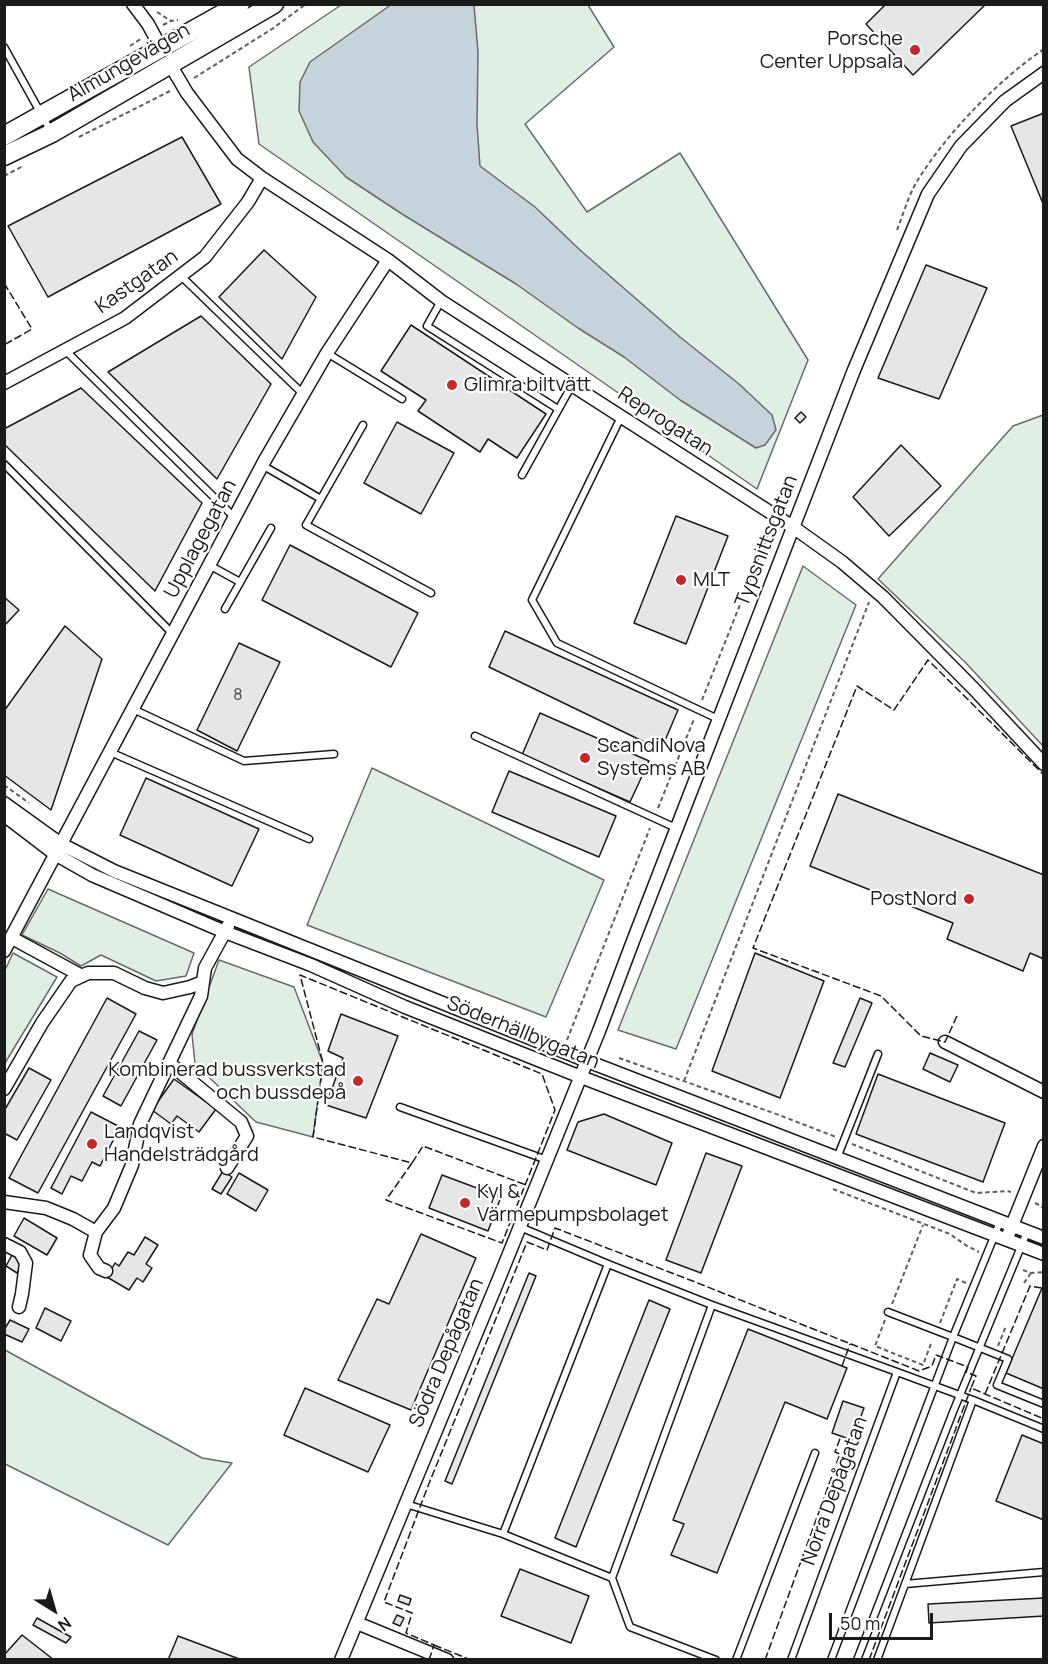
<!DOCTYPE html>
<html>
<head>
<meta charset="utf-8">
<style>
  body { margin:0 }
  #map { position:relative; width:1048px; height:1664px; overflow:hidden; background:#fff; font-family:Manrope,sans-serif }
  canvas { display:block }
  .frame { position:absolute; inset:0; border:6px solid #1a1a1a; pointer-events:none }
  .north { position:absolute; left:24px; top:1580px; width:60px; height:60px; -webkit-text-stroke:4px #fff; paint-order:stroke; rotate:143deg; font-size:16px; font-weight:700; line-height:24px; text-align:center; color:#1a1a1a }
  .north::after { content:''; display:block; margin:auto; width:21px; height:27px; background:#1a1a1a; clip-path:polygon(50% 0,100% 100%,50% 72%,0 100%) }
  .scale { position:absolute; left:829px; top:1613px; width:104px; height:27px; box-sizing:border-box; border:3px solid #1a1a1a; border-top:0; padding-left:8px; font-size:18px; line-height:21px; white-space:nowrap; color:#1a1a1a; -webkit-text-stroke:4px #fff; paint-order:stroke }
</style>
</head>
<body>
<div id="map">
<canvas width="1048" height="1664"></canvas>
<div class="frame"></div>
<div class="north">N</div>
<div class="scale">50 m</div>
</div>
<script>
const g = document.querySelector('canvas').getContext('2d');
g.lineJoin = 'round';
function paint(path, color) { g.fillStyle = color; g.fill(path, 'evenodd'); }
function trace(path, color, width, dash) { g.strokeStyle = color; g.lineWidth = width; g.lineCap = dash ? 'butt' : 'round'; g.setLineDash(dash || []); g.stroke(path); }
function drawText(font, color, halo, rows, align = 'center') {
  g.font = font + ' Manrope,sans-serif'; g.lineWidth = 4.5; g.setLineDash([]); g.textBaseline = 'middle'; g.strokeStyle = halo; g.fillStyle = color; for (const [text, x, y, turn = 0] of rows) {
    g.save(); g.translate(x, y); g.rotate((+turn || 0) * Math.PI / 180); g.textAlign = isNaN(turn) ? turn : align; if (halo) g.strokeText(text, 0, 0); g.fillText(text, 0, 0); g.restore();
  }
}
const green = new Path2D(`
  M 341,5 L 588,5 L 614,47 L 525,124 L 587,212 L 680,153 L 808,360 L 757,489 L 259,144 L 249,67 Z
  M 1043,415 L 1044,415 L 1043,746 L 965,662 L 878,579 L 1013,426 Z
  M 803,566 L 856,605 L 676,1049 L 618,1030 Z
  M 372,768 L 604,880 L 546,1017 L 307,925 Z
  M 48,889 L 194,953 L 186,976 L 156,981 L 101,955 L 81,966 L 60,953 L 22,935 Z
  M 13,953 L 57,977 L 5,1063 L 5,970 Z
  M 219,960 L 294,987 L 323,1063 L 313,1137 L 256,1122 L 195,1064 L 192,1034 Z
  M 5,1350 L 202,1458 L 232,1463 L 168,1545 L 5,1464 Z`);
paint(green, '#e0efe3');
trace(green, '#6a6a6a', 1.5);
const water = new Path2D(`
  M 392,4 L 474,5 L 478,52 L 477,125 L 480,166 L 535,207 L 580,250 L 680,337 L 739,384 L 772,415 L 776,430 L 765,445 L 756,448 L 680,400 L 624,357 L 578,328 L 516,284 L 402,214 L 346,177 L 313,142 L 299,111 L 300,82 L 310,62 Z`);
paint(water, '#c6d2dc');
trace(water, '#6a6a6a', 1.5);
const building = new Path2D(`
  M 886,4 L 986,4 L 913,75 L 866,24 Z
  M 1044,113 L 1044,206 L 1011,126 Z
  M 182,137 L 221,204 L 48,297 L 8,226 Z
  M 264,250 L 316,297 L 282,359 L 219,297 Z
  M 926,265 L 987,288 L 939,399 L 878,378 Z
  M 201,316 L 271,384 L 217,479 L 108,372 Z
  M 411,325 L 546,414 L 517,458 L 488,439 L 480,452 L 418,411 L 426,400 L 381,371 Z
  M 81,388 L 202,503 L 155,591 L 4,444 L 4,429 Z
  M 801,412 L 806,417 L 800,423 L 795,418 Z
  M 397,422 L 454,453 L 421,514 L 364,483 Z
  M 901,445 L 941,486 L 889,536 L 853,497 Z
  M 676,516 L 728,536 L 686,644 L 634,623 Z
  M 290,545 L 418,613 L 391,667 L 262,600 Z
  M 4,597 L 19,610 L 4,626 Z
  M 65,626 L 102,659 L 51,810 L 4,775 L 4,711 Z
  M 505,631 L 678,710 L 661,750 L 489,667 Z
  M 239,643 L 280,662 L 237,751 L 197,730 Z
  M 540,713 L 649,761 L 630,802 L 522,755 Z
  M 509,771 L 616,816 L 599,857 L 492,812 Z
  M 146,778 L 259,829 L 232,886 L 120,835 Z
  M 838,794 L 1044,875 L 1044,959 L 1030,953 L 1023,971 L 947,939 L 953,923 L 810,866 Z
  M 755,953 L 824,981 L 780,1098 L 712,1071 Z
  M 107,998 L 136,1014 L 38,1193 L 9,1178 Z
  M 860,998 L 872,1003 L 845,1067 L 833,1063 Z
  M 341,1014 L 398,1036 L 366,1118 L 326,1105 L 343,1058 L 328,1051 Z
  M 139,1031 L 157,1040 L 121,1106 L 103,1096 Z
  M 930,1053 L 958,1065 L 950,1082 L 923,1069 Z
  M 29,1068 L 51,1080 L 17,1140 L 4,1133 L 4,1111 Z
  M 878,1074 L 1005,1123 L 983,1182 L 856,1134 Z
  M 174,1079 L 216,1109 L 199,1132 L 177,1116 L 171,1124 L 152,1110 Z
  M 91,1112 L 120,1127 L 100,1166 L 92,1162 L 82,1181 L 71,1176 L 62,1194 L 51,1188 Z
  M 604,1114 L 672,1143 L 656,1185 L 567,1150 L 578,1122 Z
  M 706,1153 L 742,1166 L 701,1273 L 666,1260 Z
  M 223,1171 L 232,1177 L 221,1194 L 212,1189 Z
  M 239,1173 L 268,1190 L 256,1211 L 227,1194 Z
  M 442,1175 L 501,1197 L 488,1231 L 429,1208 Z
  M 24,1218 L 57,1238 L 47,1255 L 14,1236 Z
  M 421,1234 L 476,1258 L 411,1410 L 338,1380 L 377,1299 L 389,1304 Z
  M 145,1237 L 158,1245 L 146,1264 L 152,1268 L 143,1282 L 137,1278 L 129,1290 L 107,1277 L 115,1263 L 119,1266 L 128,1252 L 134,1255 Z
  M 12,1255 L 24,1263 L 17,1273 L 6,1266 Z
  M 529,1273 L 536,1276 L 452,1484 L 445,1481 Z
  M 1042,1288 L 1044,1288 L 1044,1389 L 1006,1373 Z
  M 649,1300 L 670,1309 L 576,1547 L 555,1538 Z
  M 45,1308 L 71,1321 L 61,1341 L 36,1328 Z
  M 10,1320 L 29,1329 L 22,1342 L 4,1334 L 4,1330 Z
  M 748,1329 L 847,1368 L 827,1419 L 785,1402 L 717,1573 L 671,1555 L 684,1524 L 673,1520 Z
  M 305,1388 L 390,1425 L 368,1472 L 284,1435 Z
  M 843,1401 L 864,1408 L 852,1440 L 832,1433 Z
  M 1022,1435 L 1044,1444 L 1044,1520 L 996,1501 Z
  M 520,1569 L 589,1596 L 571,1643 L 501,1616 Z
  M 400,1595 L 411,1599 L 409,1605 L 398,1601 Z
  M 1044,1598 L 1044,1616 L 929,1623 L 928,1604 Z
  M 397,1615 L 404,1618 L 400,1626 L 393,1623 Z
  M 37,1618 L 71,1637 L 66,1643 L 33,1625 Z
  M 22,1635 L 54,1660 L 4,1660 L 4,1655 Z
  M 178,1636 L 242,1660 L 168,1660 Z`);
paint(building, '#e6e6e6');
trace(building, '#1a1a1a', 1.5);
const service = new Path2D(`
  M 4,47 L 50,130
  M 181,276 L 303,394
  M 441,301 L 427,326 L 558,409
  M 65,350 L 234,517
  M 327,353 L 402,399
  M 621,417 L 532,600 L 557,643 L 718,719
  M 363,425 L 306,525 L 431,593
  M 4,464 L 173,634
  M 262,465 L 321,499
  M 522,475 L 572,385
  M 209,565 L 240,582
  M 225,609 L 271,528
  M 133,709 L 244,761 L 334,754
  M 475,736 L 676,828
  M 110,752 L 309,839
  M 400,1107 L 547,1160
  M 837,1158 L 878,1054
  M 1000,1222 L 953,1337 L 1008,1359 L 997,1385 L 1044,1404
  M 520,1227 L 608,1264
  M 712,1305 L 897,1372
  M 406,1504 L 503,1534
  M 612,1578 L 503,1534 L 608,1264 L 712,1305 L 612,1578 L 630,1627 L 716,1660
  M 905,1584 L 1044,1572
  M 736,1660 L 815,1453
  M 791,1660 L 897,1372 L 973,1400
  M 831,1660 L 953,1337 L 888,1312
  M 857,1660 L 953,1412 L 1027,1232
  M 877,1660 L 973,1400 L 1044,1429`);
const minor = new Path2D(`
  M 133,4 L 148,24 L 161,48
  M 171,66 L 187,93 L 237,159 L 262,178 L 388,260 L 441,301 L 793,527 L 842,562 L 883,597 L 974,689 L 1044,764
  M 4,383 L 125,318 L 205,257 L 248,202 L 262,178
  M 4,803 L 61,844 L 114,871 L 587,1061 L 1044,1238
  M 4,815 L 55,854 L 92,875 L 225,932 L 311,965 L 405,1007 L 581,1077 L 1044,1254
  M 12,938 L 82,976
  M 4,951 L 265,460 L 327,353 L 388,260
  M 945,1042 L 1044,1092
  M 169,1063 L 241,1122 L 247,1136 L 227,1168
  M 4,1089 L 42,1023 L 71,981 L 88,973 L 114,973 L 145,988 L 163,993 L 190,987 L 203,982
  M 4,1202 L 46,1208 L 73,1219 L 96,1232
  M 1009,1233 L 1044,1146
  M 4,1244 L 20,1252 L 26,1263 L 22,1294 L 19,1307
  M 106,1271 L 99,1268 L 90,1255 L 96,1232 L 114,1208 L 132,1165 L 140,1124 L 201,996 L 205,968 L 228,926
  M 357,1623 L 447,1660
  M 341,1660 L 500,1276 L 599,1031 L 633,941 L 854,370 L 928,194 L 961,146 L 1005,101 L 1044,73`);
const secondary = new Path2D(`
  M 4,136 L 240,4
  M 4,156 L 52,133 L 274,4`);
trace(service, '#1a1a1a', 9);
trace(minor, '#1a1a1a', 15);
trace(secondary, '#1a1a1a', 21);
trace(new Path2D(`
  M 157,12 L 171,21 L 178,20
  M 163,25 L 171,21
  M 130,46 L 142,38
  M 194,78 L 272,29 L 306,4
  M 79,137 L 170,91
  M 4,176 L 23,166
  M 897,230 C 903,215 908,197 916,183 C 945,135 997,81 1044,49
  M 702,700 L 771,527
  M 4,785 L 29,803
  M 658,808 L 694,719
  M 567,1040 L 650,828
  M 619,1058 L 779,1115 L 836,1137
  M 684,1081 L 869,602
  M 852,1144 L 976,1193 L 1007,1191 L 1011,1192
  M 833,1189 L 950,1234 L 967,1246 L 979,1252
  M 1035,1203 L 1041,1206 L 1044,1209
  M 1023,1270 L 1031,1273 L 1044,1272
  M 1024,1283 L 1031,1273
  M 892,1304 L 923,1225
  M 885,1320 L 875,1346 L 923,1365 L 932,1341
  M 940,1323 L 957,1279 L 966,1283
  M 998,1346 L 1006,1326`), '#5f5f5f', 2, [4.5, 3]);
trace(service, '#fff', 6);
trace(minor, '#fff', 12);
trace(secondary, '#fff', 18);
trace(new Path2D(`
  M 4,283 L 32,329 L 4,345
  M 957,1016 L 945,1042 L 921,1036 L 881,996 L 753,948 L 857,686 L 894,710 L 928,660 L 1044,775
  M 412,1163 L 386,1200 L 502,1243 L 555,1110 L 542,1074 L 300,975 L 323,1063 L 313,1137 L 412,1163 L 423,1146 L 526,1185
  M 842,1366 L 850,1344
  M 985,1394 L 1030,1286 L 1042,1288
  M 434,1645 L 471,1660
  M 429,1660 L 434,1645 L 406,1633 L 412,1613 L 384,1602 L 428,1486 L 527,1242 L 547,1250 L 555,1228 L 690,1280 L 919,1371 L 932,1366 L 936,1355 L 968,1367 L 966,1372 L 976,1376 L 971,1388 L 1044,1419
  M 765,1660 L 840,1454 L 835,1452 L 841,1436
  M 869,1660 L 971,1388`), '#1a1a1a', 1.5, [8, 3]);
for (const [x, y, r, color] of [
  [915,50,6,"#c62828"],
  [452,385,6,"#c62828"],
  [681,580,6,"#c62828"],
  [585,758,6,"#c62828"],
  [969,899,6,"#c62828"],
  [358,1081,6,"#c62828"],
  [92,1144,6,"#c62828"],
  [465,1203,6,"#c62828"]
]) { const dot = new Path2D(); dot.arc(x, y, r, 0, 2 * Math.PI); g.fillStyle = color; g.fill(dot); trace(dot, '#fff', 2); }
drawText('16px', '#4d4d4d', null, [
  ["8",238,696]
]);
drawText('20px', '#1a1a1a', '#fff', [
  ["Porsche",903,39,"right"],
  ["Center Uppsala",903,62,"right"],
  ["Glimra biltvätt",464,385],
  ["MLT",693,580],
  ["ScandiNova",597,746],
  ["Systems AB",597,769],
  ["PostNord",957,899,"right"],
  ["Kombinerad bussverkstad",346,1070,"right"],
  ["och bussdepå",346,1093,"right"],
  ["Landqvist",104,1132],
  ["Handelsträdgård",104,1155],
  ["Kyl &",477,1192],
  ["Värmepumpsbolaget",477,1215]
], 'left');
drawText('20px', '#1a1a1a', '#fff', [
  ["Almungevägen",129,63,-30],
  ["Kastgatan",137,282,-35],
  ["Reprogatan",665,422,33],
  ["Upplagegatan",201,539,-62],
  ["Typsnittsgatan",767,541,-69],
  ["Söderhällbygatan",523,1033,22],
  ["Södra Depågatan",447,1353,-67],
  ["Norra Depågatan",835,1491,-70]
]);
</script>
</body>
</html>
